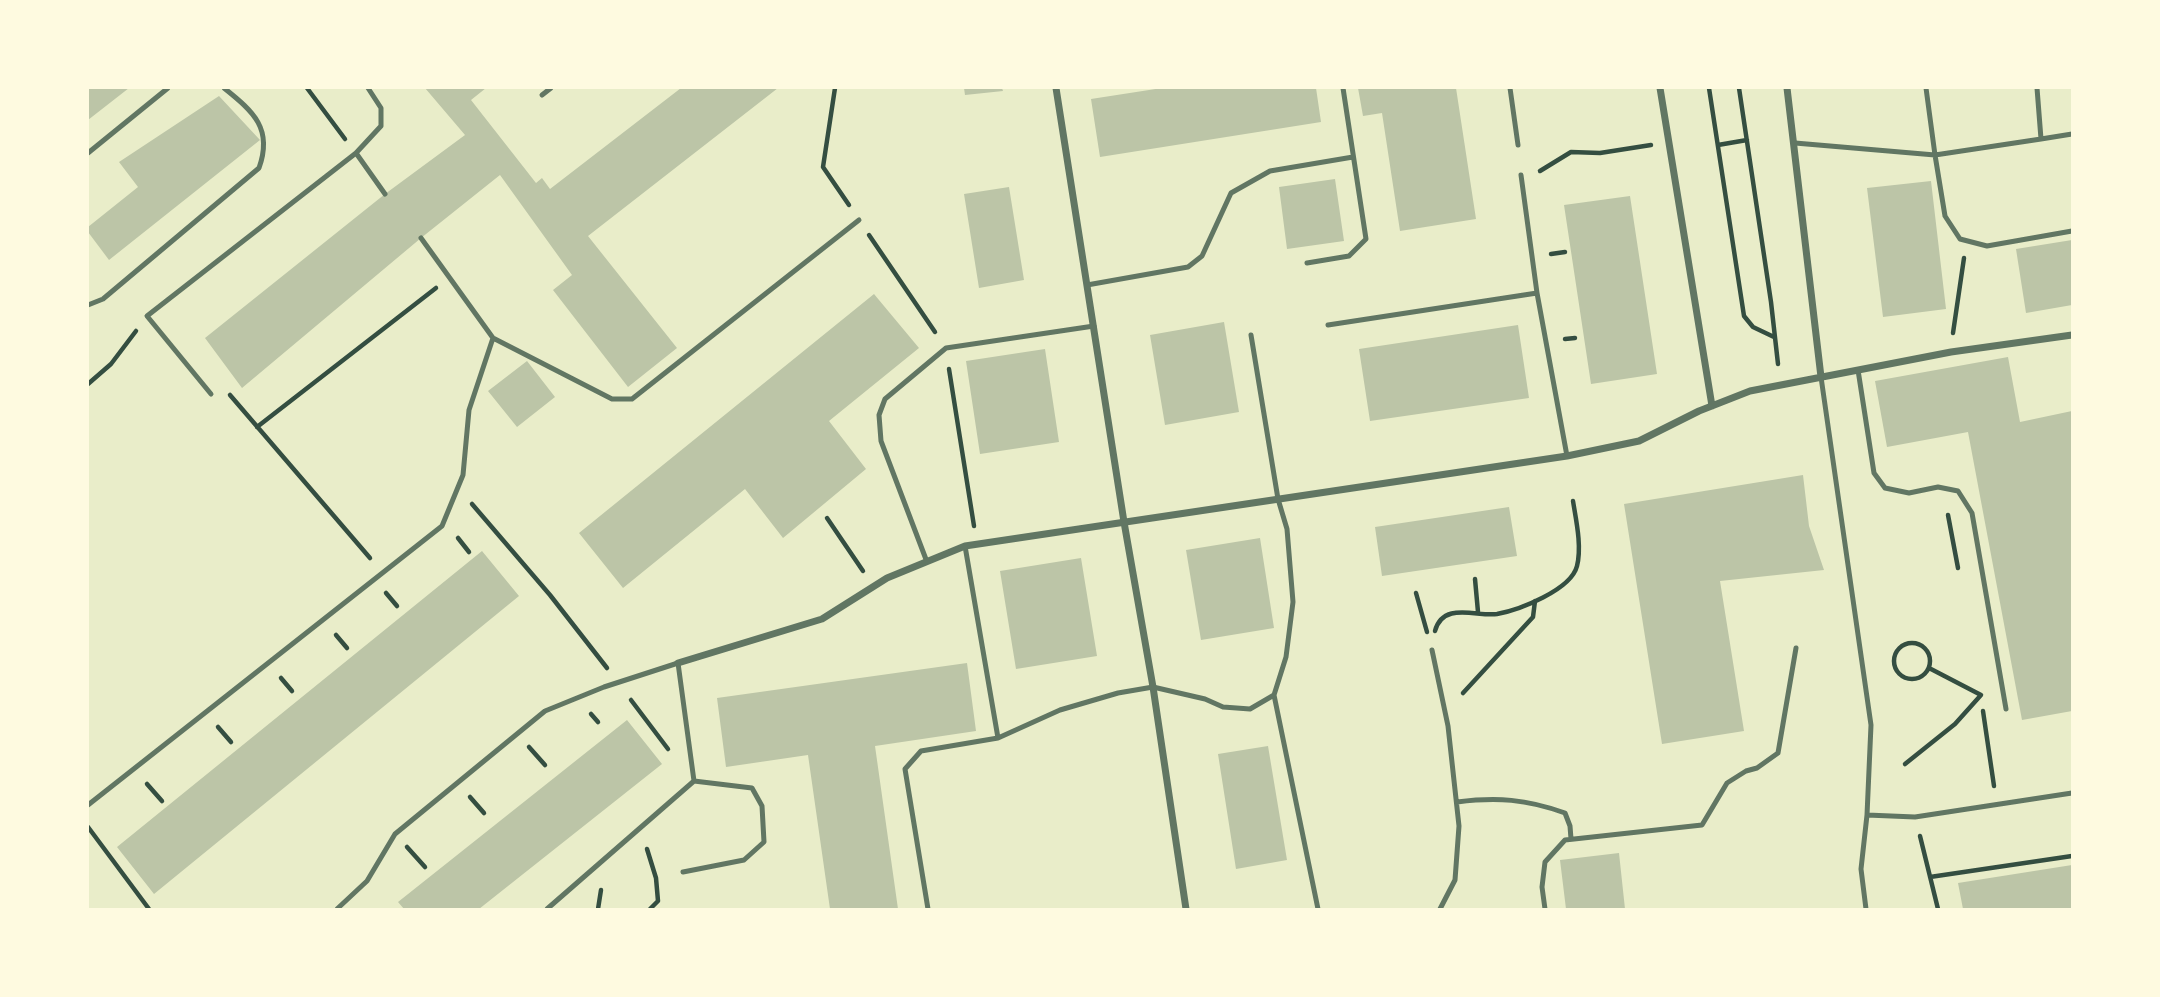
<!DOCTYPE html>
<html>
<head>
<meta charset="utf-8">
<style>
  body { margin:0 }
  #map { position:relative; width:2160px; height:997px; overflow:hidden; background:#e9edc9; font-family:Overpass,sans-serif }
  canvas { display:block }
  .frame { position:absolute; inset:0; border:89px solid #fefae0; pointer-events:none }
</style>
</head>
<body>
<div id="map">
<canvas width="2160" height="997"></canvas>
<div class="frame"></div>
</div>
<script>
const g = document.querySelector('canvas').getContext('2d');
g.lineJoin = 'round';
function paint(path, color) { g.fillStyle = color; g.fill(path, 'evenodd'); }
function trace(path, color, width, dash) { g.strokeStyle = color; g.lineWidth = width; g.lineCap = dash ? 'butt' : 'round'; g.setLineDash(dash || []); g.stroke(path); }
paint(new Path2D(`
  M 88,88 L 129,88 L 88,120 Z
  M 425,88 L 486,88 L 471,100 L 536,183 L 542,178 L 550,189 L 681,88 L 778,88 L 588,236 L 677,348 L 628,387 L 553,290 L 572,275 L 500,175 L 421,238 L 242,388 L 205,338 L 385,194 L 465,135 Z
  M 964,88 L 1002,88 L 1003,91 L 965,95 Z
  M 1162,88 L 1316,88 L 1321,122 L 1100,157 L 1091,99 Z
  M 1358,88 L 1456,88 L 1476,219 L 1400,231 L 1382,113 L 1363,116 Z
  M 219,96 L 260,140 L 109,260 L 88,232 L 88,227 L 138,187 L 119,162 Z
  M 1335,179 L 1344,241 L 1287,249 L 1279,187 Z
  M 1931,181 L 1946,309 L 1883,317 L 1867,188 Z
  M 1009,187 L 1024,280 L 979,288 L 964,194 Z
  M 1630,196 L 1657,374 L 1591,384 L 1564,205 Z
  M 2072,240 L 2072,305 L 2026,313 L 2016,249 Z
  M 874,294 L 919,348 L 829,421 L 866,469 L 783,538 L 745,489 L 623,588 L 579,533 Z
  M 1224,322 L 1239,412 L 1165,425 L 1150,335 Z
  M 1518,325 L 1529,398 L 1370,421 L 1359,349 Z
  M 1045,349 L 1059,442 L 980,454 L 966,361 Z
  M 2008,357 L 2020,422 L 2072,411 L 2072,711 L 2022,720 L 1968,432 L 1887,447 L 1875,381 Z
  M 527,361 L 555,397 L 517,427 L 488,391 Z
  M 1803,475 L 1809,526 L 1824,570 L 1720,581 L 1744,731 L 1662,744 L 1624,504 Z
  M 1509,507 L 1517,556 L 1382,576 L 1375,527 Z
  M 1260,538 L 1274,628 L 1201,640 L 1186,550 Z
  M 482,551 L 519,596 L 154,894 L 117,847 Z
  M 1081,558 L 1097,656 L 1016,669 L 1000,571 Z
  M 967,663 L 976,731 L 875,746 L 898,909 L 830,909 L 808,755 L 726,767 L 717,698 Z
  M 627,720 L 662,764 L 479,909 L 404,909 L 398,902 Z
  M 1268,746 L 1287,860 L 1236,869 L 1218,754 Z
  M 1619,853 L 1625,909 L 1566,909 L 1560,860 Z
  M 2072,865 L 2072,909 L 1963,909 L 1958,883 Z`), '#bcc5a7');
trace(new Path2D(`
  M 307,88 L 345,139
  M 835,88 L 823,167 L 849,205
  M 1709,88 L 1744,316 L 1753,327 L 1774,337
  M 1739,88 L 1771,302 L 1778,364
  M 1718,145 L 1747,140
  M 1540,171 L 1571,152 L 1600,153 L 1651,145
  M 869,235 L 935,332
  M 1551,254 L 1565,252
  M 1953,333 L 1964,258
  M 1565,339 L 1575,338
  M 949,369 L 974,526
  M 88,384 L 111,364 L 136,331
  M 230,395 L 370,558
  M 257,427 L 436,288
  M 472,504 L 550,595 L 607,668
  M 1948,515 L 1958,568
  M 827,518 L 863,571
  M 458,538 L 469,552
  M 1475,579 L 1478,612
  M 386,593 L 397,606
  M 1416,593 L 1427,632
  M 1435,631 C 1443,601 1477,617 1497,614 C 1519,610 1571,590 1577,566 C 1582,546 1576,520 1573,501
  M 336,635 L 347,648
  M1894 661a18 18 0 1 1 36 0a18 18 0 1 1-36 0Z
  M 281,678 L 292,691
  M 1463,693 L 1533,617 L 1535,601
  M 631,700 L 668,749
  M 1983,711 L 1994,786
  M 591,714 L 598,722
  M 218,727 L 231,742
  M 529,747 L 545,765
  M 1905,764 L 1955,724 L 1981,695 L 1929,668
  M 147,784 L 162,801
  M 470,797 L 484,813
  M 88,827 L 149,909
  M 1920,836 L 1938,909
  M 407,847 L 425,867
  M 647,849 L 656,878 L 658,901 L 650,909
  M 1930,877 L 2072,856
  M 598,909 L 601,890`), '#344e41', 4.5);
trace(new Path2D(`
  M 368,88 L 381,108 L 381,126 L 356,153 L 385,194
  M 1510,88 L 1518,145
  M 2037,88 L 2041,139 L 2072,134
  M 542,95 L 551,88
  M 2041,139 L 1935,155 L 1945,216 L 1960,239 L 1987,246 L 2072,231
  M 1795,143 L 1935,155 L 1926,88
  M 88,153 L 168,88
  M 1521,175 L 1537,293 L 1567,456
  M 1307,263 L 1349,256 L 1366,239 L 1343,88
  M 1087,285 L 1188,267 L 1202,256 L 1231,193 L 1270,171 L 1353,157
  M 88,305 L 103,299 L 259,168 C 273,129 254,112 224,88
  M 1328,325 L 1537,293
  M 493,338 L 612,399 L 632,399 L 859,220
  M 1858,370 L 1874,473 L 1885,488 L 1909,493 L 1938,487 L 1958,491 L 1972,513 L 2006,709
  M 1821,377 L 1871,725 L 1867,815
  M 211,394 L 147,316 L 356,153
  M 927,562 L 881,441 L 879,415 L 885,399 L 946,348 L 1094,326
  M 1432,650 L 1448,726 L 1459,826 L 1455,880 L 1440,909
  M 1274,695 L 1318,909
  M 998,738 L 1060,710 L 1118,693 L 1153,687 L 1205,699 L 1223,707 L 1250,709 L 1274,695 L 1286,657 L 1293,602 L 1287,529 L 1278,499 L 1251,335
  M 1457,802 C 1497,797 1526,799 1565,813 L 1570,826 L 1571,839
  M 88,805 L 442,526 L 463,475 L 469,410 L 493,338 L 421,238
  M 683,872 L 744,860 L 764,842 L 762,806 L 752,788 L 694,781
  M 337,909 L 367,881 L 395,834 L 545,711 L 604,687 L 678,663 L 694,781 L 547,909
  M 928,909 L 905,769 L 921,751 L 998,738 L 965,546
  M 1545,909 L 1542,887 L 1545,862 L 1565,840 L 1702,825 L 1727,783 L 1746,771 L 1757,768 L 1778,753 L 1796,648
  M 1866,909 L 1861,869 L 1867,815 L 1915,817 L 2072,793`), '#617663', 5);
trace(new Path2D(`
  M 1056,88 L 1124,522 L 1153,687 L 1186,909
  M 1660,88 L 1712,406
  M 1787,88 L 1821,377
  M 678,663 L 822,619 L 887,578 L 965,546 L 1567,456 L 1639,441 L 1699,411 L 1750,391 L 1951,352 L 2072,335`), '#617663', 7);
</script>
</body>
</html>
